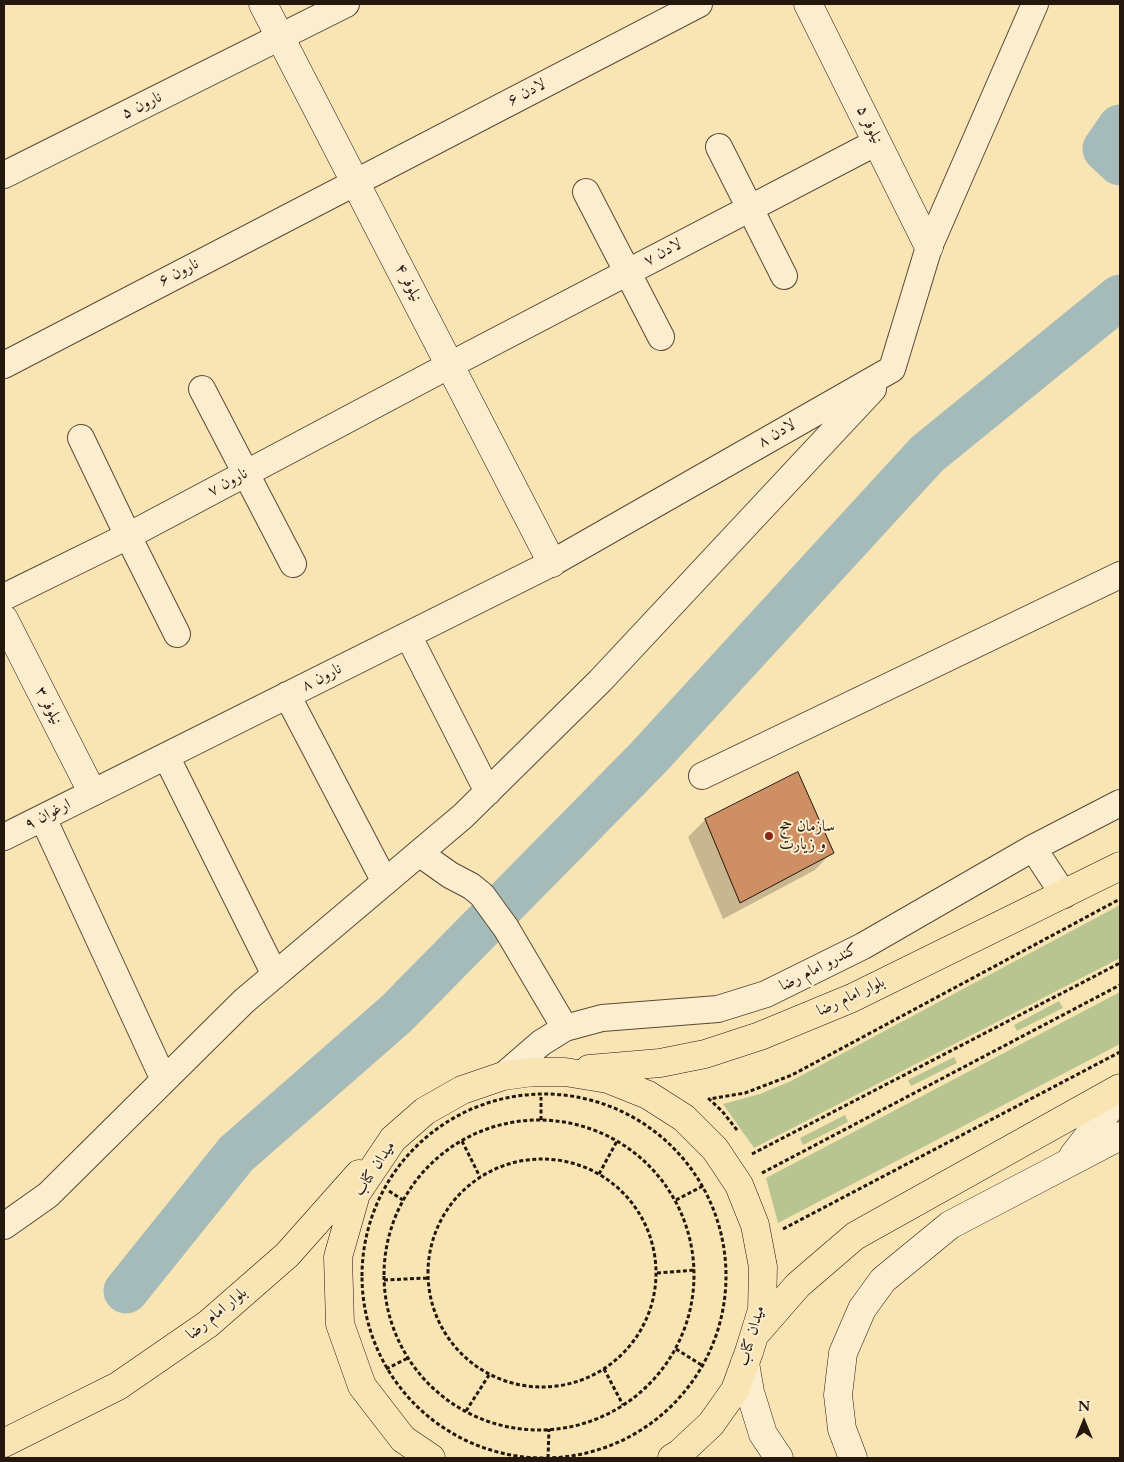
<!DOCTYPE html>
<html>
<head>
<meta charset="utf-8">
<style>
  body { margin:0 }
  #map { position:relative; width:1124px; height:1462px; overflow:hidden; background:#f9e4b4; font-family:Cardo,serif }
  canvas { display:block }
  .frame { position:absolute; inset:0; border:5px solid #24170e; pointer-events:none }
  .north { position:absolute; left:1059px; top:1397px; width:50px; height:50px; -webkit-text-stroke:4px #fbedce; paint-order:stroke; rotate:0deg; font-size:14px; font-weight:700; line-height:20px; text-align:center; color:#24170e }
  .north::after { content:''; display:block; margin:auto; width:18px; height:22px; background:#24170e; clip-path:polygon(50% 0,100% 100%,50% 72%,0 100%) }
</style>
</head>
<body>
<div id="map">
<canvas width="1124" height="1462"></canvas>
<div class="frame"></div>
<div class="north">N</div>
</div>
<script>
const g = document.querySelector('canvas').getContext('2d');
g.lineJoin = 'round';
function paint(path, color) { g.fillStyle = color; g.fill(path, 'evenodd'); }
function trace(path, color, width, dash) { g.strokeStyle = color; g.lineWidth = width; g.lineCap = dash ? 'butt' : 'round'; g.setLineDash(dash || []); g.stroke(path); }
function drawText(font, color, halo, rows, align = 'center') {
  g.font = font + ' Cardo,Amiri,serif'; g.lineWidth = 4; g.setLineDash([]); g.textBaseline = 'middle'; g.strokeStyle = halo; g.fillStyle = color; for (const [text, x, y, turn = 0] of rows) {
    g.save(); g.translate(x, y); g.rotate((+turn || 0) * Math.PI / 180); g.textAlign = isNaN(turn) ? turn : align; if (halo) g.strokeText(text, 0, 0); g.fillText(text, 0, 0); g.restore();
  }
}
paint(new Path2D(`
  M 1120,905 L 1120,958 L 754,1148 L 723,1104 L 760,1094 L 791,1081 Z
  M 1120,992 L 1120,1044 L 778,1223 L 766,1178 Z
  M 1059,1001 L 1063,1008 L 1017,1031 L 1014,1025 Z
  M 954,1057 L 957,1063 L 911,1086 L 908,1080 Z
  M 845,1115 L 848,1122 L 803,1145 L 800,1138 Z`), '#b8c591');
paint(new Path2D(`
  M 705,820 L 832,852 L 815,870 L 723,919 L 688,837 Z`), '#0003');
trace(new Path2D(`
  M 1120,127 L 1105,149 L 1120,163
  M 126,1291 L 236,1154 L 396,1014 L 647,759 L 927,454 L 1120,297`), '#a4bbb9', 45);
const building = new Path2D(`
  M 798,772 L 834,853 L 740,903 L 705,819 Z`);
paint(building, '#cf8f64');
trace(building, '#24170e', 1);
const street = new Path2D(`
  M 719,147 L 784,276
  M 4,175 L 346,4
  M 586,192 L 661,337
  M 4,365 L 699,4
  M 202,389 L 293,564
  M 81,438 L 128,536 L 177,634
  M 4,597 L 128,536 L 450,365 L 877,142
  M 408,635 L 488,792
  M 287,695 L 385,882
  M 166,756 L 275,975
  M 702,776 L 1120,575
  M 43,818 L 164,1080
  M 4,837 L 552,563 L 892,369 L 929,247 L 1035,4
  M 1033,848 L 1064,895
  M 419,853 L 450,875 L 471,886 L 482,895 L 506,928 L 565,1028
  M 503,1076 L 541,1043 L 565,1028 L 602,1018 L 718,1009 L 766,994 L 863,946 L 1033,848 L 1120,803
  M 4,1226 L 48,1195 L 244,1001 L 463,816 L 600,681 L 873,389`);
const secondary = new Path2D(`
  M 263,4 L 552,563
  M 808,4 L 929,247
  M 4,619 L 92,792
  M 1073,1156 L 1120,1095
  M 745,1363 L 750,1392 L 763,1434 L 779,1458
  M 853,1458 L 842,1429 L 838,1395 L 843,1353 L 862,1309 L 883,1280 L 950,1225 L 1120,1136`);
const primary = new Path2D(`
  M 589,1069 L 660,1063 L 705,1054 L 760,1036 L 852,998 L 1120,866
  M 757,1332 L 798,1285 L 855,1236 L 1120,1088
  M 4,1443 L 118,1386 L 208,1324 L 287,1255 L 359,1174
  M 431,1458 L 403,1439 L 362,1386 L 340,1324 L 338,1257 L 356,1194 L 393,1139 L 425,1111 L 462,1090 L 503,1076 L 533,1072 L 565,1072 L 608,1079 L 648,1095 L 684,1118 L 715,1149 L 739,1185 L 755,1225 L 763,1267 L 762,1310 L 749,1352 L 735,1390 L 711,1424 L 680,1453 L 672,1458`);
trace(street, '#594a38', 28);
trace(secondary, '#24170e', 29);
trace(primary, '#24170e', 29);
trace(new Path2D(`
  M362 1276a182 182 0 1 1 364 0a182 182 0 1 1-364 0Z
  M 541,1120 L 541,1097
  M384 1275a155 155 0 1 1 310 0a155 155 0 1 1-310 0Z
  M 737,1130 L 722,1111 L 709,1099 L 745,1093 L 792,1075 L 1120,899
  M 462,1141 L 480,1177
  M 752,1154 L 1120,963
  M428 1273a114 114 0 1 1 228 0a114 114 0 1 1-228 0Z
  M 762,1173 L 1120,985
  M 599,1174 L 617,1141
  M 389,1191 L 403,1200
  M 676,1200 L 703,1186
  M 783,1229 L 1120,1052
  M 657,1273 L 695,1270
  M 384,1280 L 427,1278
  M 676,1349 L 703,1366
  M 386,1369 L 408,1358
  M 604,1369 L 623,1405
  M 466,1411 L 489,1375
  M 548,1458 L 549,1429`), '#24170e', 3, [4, 2.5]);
trace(street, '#fbedce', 26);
trace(secondary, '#fbedce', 28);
trace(primary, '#f9e4b4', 28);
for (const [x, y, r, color] of [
  [769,836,5,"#8f2418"]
]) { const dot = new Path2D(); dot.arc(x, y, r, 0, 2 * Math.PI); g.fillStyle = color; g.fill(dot); trace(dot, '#fbedce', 2); }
drawText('16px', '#24170e', '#fbedce', [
  ["لادن ۶",527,93,-27],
  ["نارون ۵",142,106,-26],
  ["نیلوفر ۵",869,125,64],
  ["لادن ۷",663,253,-28],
  ["نارون ۶",179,273,-27],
  ["نیلوفر ۴",408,283,63],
  ["لادن ۸",777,434,-30],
  ["نارون ۷",228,483,-28],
  ["نارون ۸",322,678,-27],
  ["نیلوفر ۳",48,706,63],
  ["ارغوان ۹",48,815,-27],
  ["کندرو امام رضا",819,968,-27],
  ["بلوار امام رضا",851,997,-25],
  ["میدان کتاب",375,1169,-57],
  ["بلوار امام رضا",217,1314,-39],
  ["میدان کتاب",752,1336,-74]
]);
drawText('16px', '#24170e', '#fbedce', [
  ["سازمان حج",779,827],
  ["و زیارت",779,845]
], 'left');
</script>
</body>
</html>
